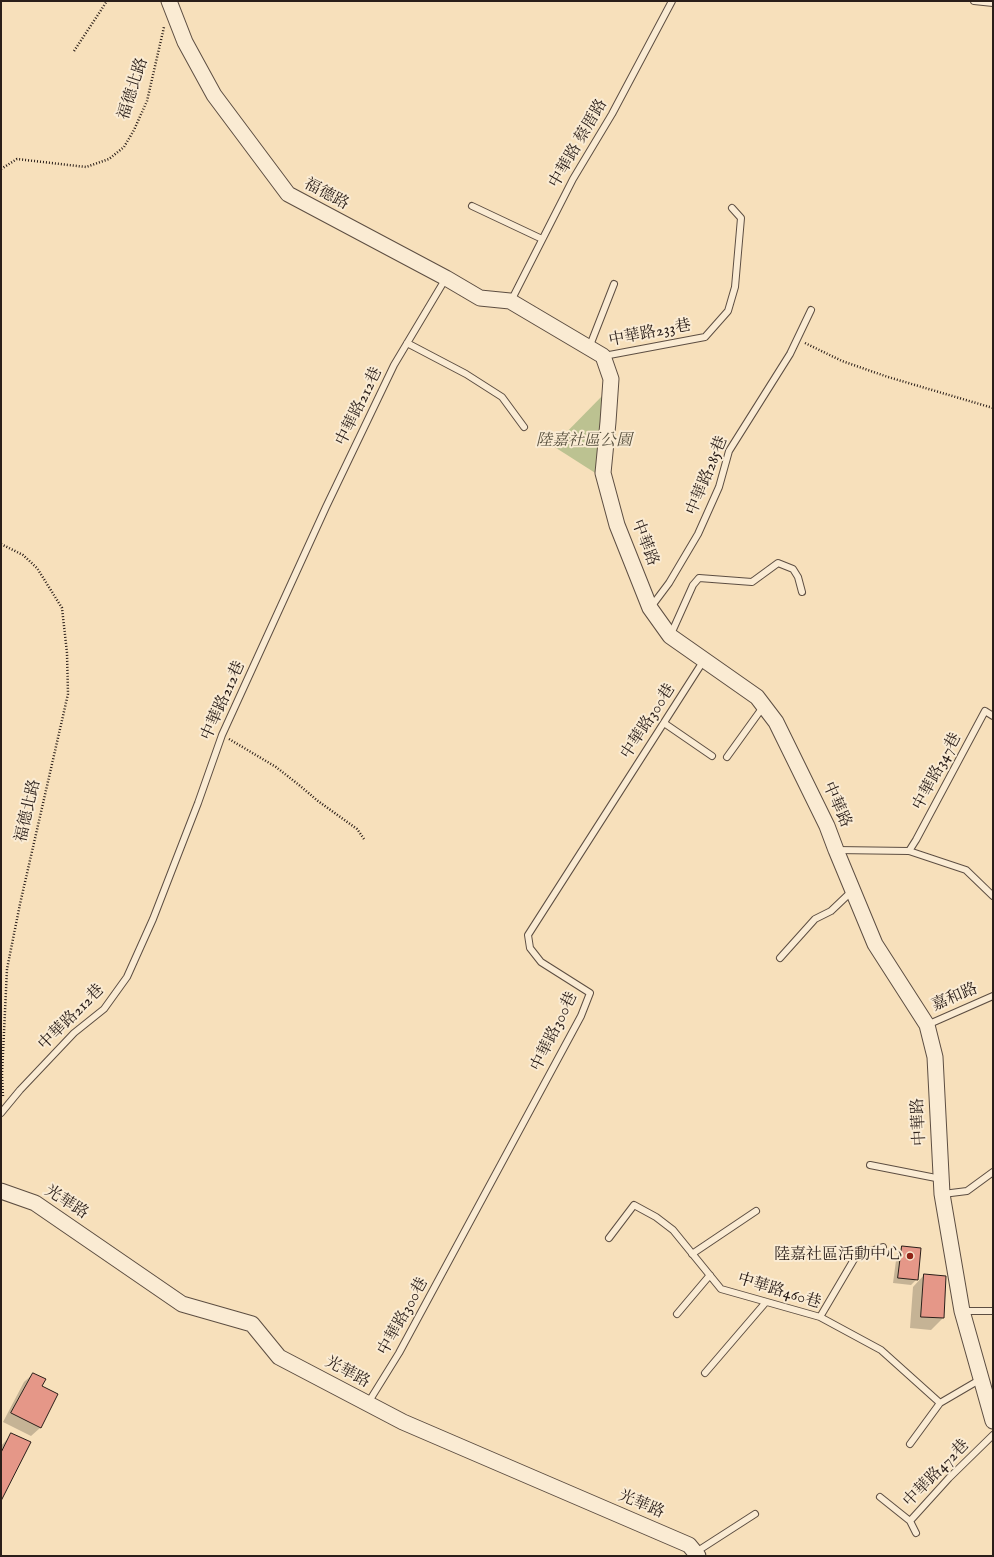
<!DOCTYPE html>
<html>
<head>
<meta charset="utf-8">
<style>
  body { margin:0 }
  #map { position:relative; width:994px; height:1557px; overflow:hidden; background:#f7e0bb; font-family:"IM FELL English",serif }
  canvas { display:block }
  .frame { position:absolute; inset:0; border:2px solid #2a1e19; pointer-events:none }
</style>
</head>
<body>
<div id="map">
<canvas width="994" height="1557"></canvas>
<div class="frame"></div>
</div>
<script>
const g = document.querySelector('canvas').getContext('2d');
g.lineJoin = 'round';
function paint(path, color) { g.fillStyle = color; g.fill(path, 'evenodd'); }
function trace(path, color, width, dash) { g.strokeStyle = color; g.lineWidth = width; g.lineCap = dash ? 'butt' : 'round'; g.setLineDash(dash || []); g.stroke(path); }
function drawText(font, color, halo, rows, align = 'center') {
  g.font = font + ' "IM FELL English","Noto Serif TC",serif'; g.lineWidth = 4; g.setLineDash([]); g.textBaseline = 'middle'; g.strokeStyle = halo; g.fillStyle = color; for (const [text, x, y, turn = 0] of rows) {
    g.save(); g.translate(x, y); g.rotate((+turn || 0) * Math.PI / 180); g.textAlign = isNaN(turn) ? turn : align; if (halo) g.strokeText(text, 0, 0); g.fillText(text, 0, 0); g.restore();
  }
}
paint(new Path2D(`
  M 607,391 L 600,476 L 553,446 Z`), '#bcc291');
paint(new Path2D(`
  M 902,1247 L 917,1279 L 911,1285 L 893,1283 L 897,1253 Z
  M 924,1275 L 945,1277 L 943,1318 L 931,1330 L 910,1328 L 913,1287 Z
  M 33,1374 L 41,1386 L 57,1394 L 40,1428 L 31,1436 L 3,1422 L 24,1382 Z
  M 12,1434 L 1,1499 L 1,1446 Z`), '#0003');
const building = new Path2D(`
  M 902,1246 L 921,1248 L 918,1280 L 898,1278 Z
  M 924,1274 L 946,1276 L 944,1318 L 921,1317 Z
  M 33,1373 L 46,1379 L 42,1386 L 58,1394 L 41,1428 L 11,1413 Z
  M 11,1433 L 31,1442 L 1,1501 L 1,1453 Z`);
paint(building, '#e59788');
trace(building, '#2a1e19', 1);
const service = new Path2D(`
  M 974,1 L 993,3
  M 472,206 L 542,239
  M 511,301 L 573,179 L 612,114 L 672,1
  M 407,343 L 466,374 L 502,397 L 524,427
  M 589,348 L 614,284
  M 604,356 L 705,337 L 728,311 L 735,287 L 741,218 L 732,208
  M 651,607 L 669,583 L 698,534 L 719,487 L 729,451 L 790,354 L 811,310
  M 671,634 L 693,585 L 699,578 L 752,582 L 778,563 L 793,569 L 798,577 L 802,592
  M 664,723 L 712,756
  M 727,757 L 763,707
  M 836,850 L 909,851 L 966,870 L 993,896
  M 909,851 L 916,840 L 985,711 L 993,716
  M 780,958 L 815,919 L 831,911 L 852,891
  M 927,1025 L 993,996
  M 1,1113 L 20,1090 L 74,1033 L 104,1009 L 127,977 L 153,919 L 198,803 L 222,735 L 326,507 L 394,365 L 446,278
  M 870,1165 L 941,1179
  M 943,1194 L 967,1191 L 993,1172
  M 609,1238 L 634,1205 L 656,1217 L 673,1230 L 721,1289 L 820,1317 L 881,1350 L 940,1403
  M 692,1254 L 756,1211
  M 963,1311 L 993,1311
  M 677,1314 L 710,1275
  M 820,1317 L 856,1256 L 883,1247
  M 705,1373 L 766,1302
  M 368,1403 L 399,1353 L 581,1016 L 590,993 L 541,962 L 530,948 L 528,935 L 704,660
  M 910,1444 L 940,1403 L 981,1379
  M 880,1497 L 910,1521 L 949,1478 L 993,1435
  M 910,1521 L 916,1533
  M 696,1552 L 755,1514`);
const tertiary = new Path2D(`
  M 169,1 L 185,42 L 214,95 L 288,194 L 446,278 L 480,298 L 510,301 L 603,356 L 611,379 L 608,422 L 603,473 L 617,525 L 650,608 L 670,636 L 757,697 L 776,722 L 827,826 L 836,850 L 875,944 L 927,1025 L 935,1057 L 942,1194 L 962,1311 L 993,1421
  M 1,1191 L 35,1203 L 182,1304 L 252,1324 L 279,1357 L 403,1422 L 689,1545 L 698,1556`);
trace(service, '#5d4e42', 8);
trace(tertiary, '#5d4e42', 17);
trace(new Path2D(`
  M 74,51 L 107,1
  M 1,169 L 17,159 L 86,167 L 109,159 L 124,147 L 134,130 L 147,101 L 164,27
  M 805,343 L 842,361 L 888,377 L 993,408
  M 1,544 L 23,555 L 37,568 L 62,608 L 67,653 L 68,694 L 20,904 L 7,969 L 2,1074 L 3,1097
  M 229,739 L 276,767 L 299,785 L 318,801 L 357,829 L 364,839`), '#2a1e19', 2.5, [1, 2]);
trace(service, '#faebd3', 6);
trace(tertiary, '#faebd3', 15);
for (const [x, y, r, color] of [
  [910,1256,4,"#8f2418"]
]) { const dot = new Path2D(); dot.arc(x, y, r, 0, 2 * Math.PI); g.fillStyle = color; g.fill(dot); trace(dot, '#faebd3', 1.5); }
drawText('16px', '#2a1e19', '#faebd3', [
  ["福德北路",134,89,-72],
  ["中華路 蔡厝路",579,144,-60],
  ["福德路",326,195,28],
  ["中華路233巷",650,334,-11],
  ["中華路212巷",360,407,-64],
  ["中華路285巷",708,476,-68],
  ["中華路",644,543,69],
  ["中華路212巷",224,701,-66],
  ["中華路300巷",649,722,-57],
  ["中華路347巷",938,772,-62],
  ["中華路",836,805,66],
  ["福德北路",29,811,-77],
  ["嘉和路",955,998,-23],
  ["中華路212巷",72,1018,-45],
  ["中華路300巷",555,1032,-64],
  ["中華路",920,1122,-93],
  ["光華路",66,1203,33],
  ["中華路460巷",779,1292,17],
  ["中華路300巷",404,1317,-61],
  ["光華路",347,1373,28],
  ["中華路472巷",937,1474,-46],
  ["光華路",641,1505,23]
]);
drawText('italic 16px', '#564f3d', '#faebd3', [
  ["陸嘉社區公園",584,442]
]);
drawText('16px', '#2a1e19', '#faebd3', [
  ["陸嘉社區活動中心",902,1256]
], 'right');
</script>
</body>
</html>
